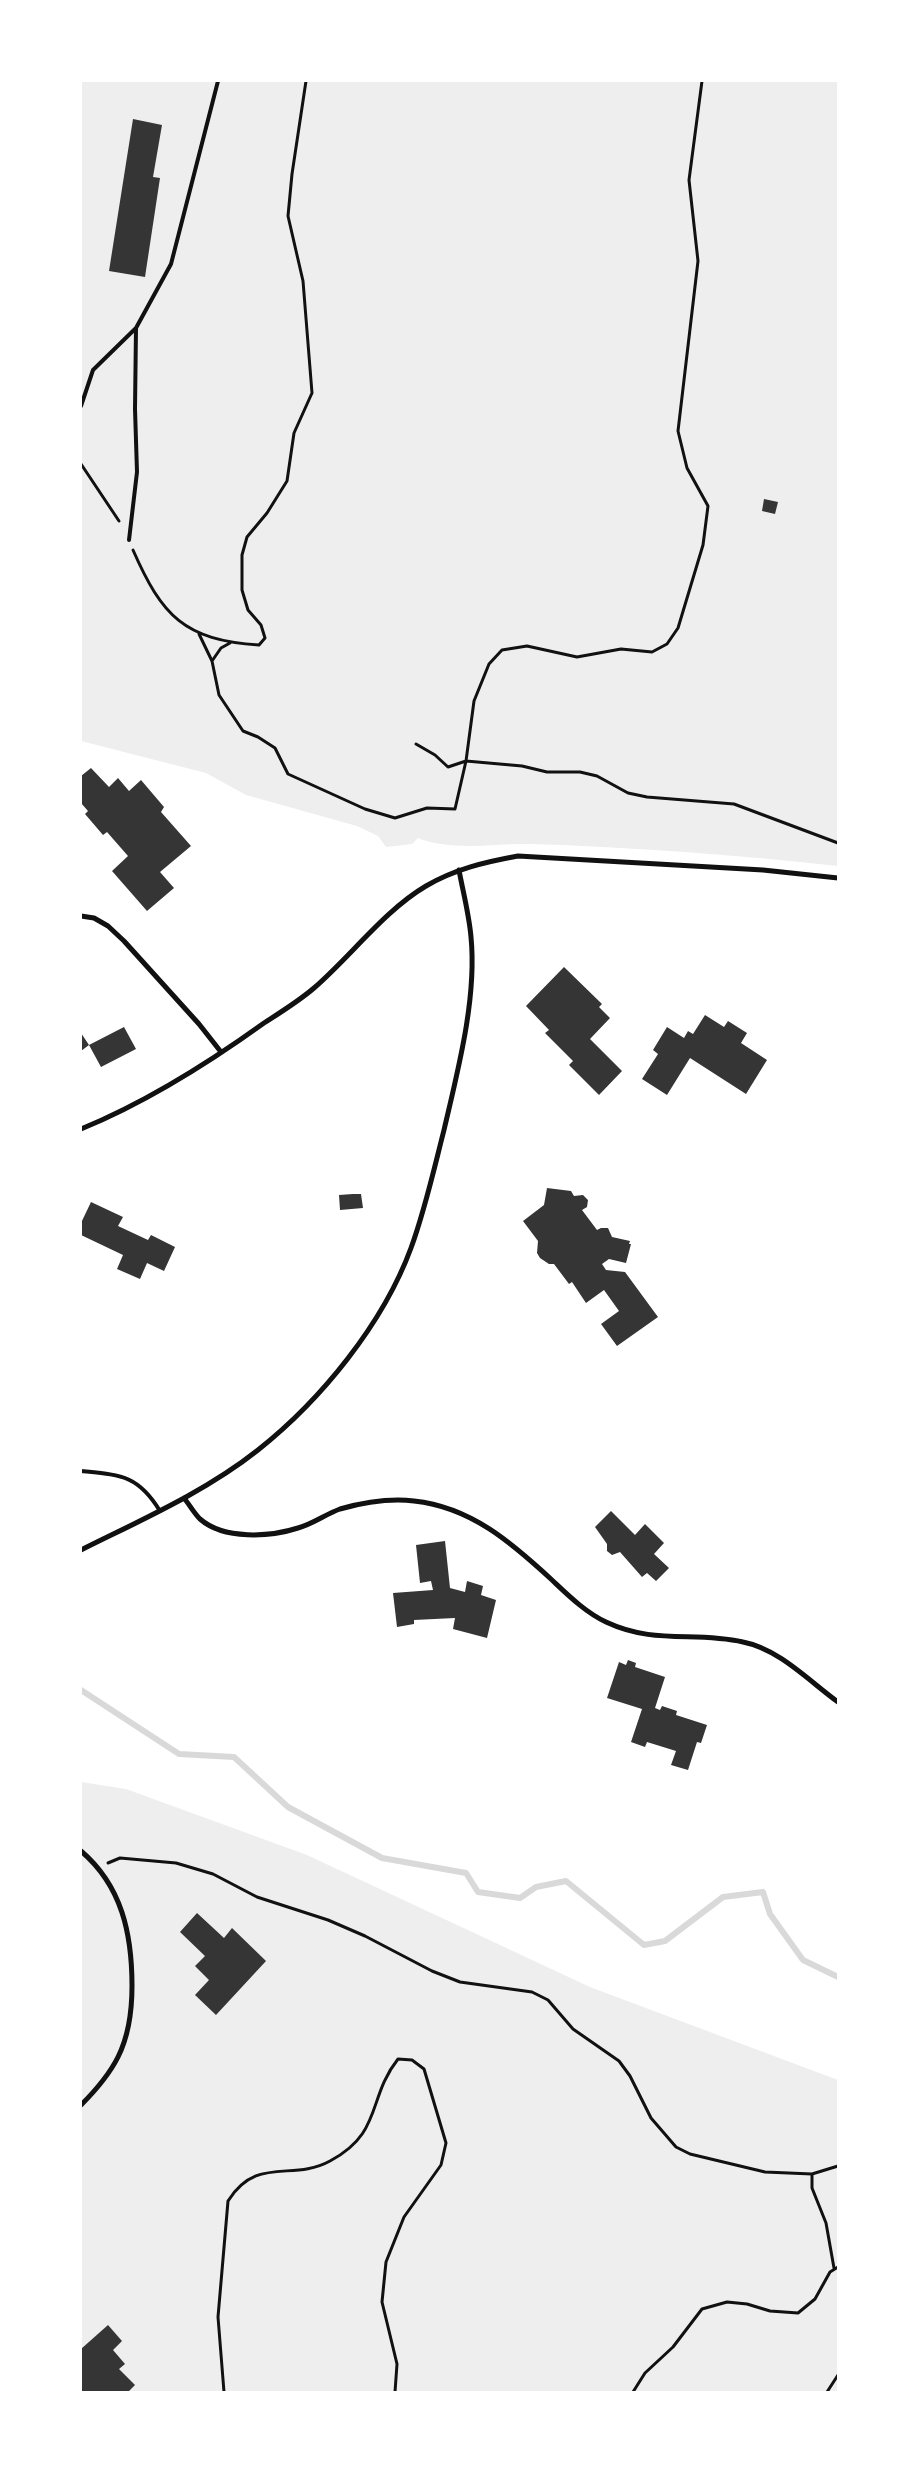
<!DOCTYPE html>
<html>
<head>
<meta charset="utf-8">
<style>
  body { margin:0 }
  #map { position:relative; width:919px; height:2473px; overflow:hidden; background:#fff; font-family:"Archivo Narrow",sans-serif }
  canvas { display:block }
  .frame { position:absolute; inset:0; border:82px solid #fff; pointer-events:none }
</style>
</head>
<body>
<div id="map">
<canvas width="919" height="2473"></canvas>
<div class="frame"></div>
</div>
<script>
const g = document.querySelector('canvas').getContext('2d');
g.lineJoin = 'round';
function paint(path, color) { g.fillStyle = color; g.fill(path, 'evenodd'); }
function trace(path, color, width, dash) { g.strokeStyle = color; g.lineWidth = width; g.lineCap = dash ? 'butt' : 'round'; g.setLineDash(dash || []); g.stroke(path); }
paint(new Path2D(`
  M 81,81 L 838,81 L 838,866 C 736,855 633,847 530,844 C 492,843 454,852 418,838 L 412,844 L 386,847 L 378,836 L 357,826 L 246,795 L 206,773 L 81,741 Z
  M 81,1782 L 126,1789 L 307,1855 L 590,1987 L 838,2080 L 838,2392 L 81,2392 Z`), '#eee');
trace(new Path2D(`
  M 81,1690 L 179,1754 L 234,1757 L 288,1807 L 382,1858 L 466,1873 L 478,1892 L 520,1898 L 536,1887 L 566,1881 L 644,1945 L 665,1941 L 723,1897 L 763,1892 L 770,1914 L 803,1960 L 838,1977`), '#d9d9d9', 6);
paint(new Path2D(`
  M 133,119 L 162,125 L 153,177 L 160,178 L 145,277 L 109,271 Z
  M 764,499 L 778,502 L 775,514 L 762,511 Z
  M 91,768 L 109,787 L 118,778 L 129,791 L 141,780 L 164,807 L 161,812 L 191,846 L 160,872 L 174,888 L 147,911 L 112,871 L 128,856 L 107,832 L 103,835 L 85,814 L 88,811 L 81,803 L 81,776 Z
  M 564,967 L 602,1004 L 599,1007 L 610,1018 L 590,1039 L 622,1071 L 599,1095 L 569,1065 L 573,1061 L 545,1033 L 549,1030 L 526,1006 Z
  M 705,1015 L 724,1027 L 728,1021 L 747,1033 L 741,1043 L 767,1060 L 746,1094 L 690,1058 L 667,1095 L 642,1079 L 658,1054 L 653,1050 L 667,1027 L 684,1038 L 688,1031 L 693,1034 Z
  M 124,1027 L 136,1049 L 101,1067 L 89,1045 Z
  M 81,1033 L 89,1045 L 81,1051 Z
  M 547,1188 L 571,1191 L 574,1196 L 583,1195 L 588,1200 L 587,1207 L 582,1210 L 597,1230 L 601,1228 L 608,1228 L 612,1237 L 630,1241 L 629,1244 L 631,1244 L 626,1263 L 609,1259 L 602,1264 L 606,1270 L 625,1272 L 658,1317 L 617,1346 L 601,1324 L 619,1311 L 604,1290 L 586,1303 L 572,1282 L 569,1284 L 554,1264 L 549,1264 L 540,1258 L 537,1253 L 538,1241 L 523,1221 L 544,1205 Z
  M 353,1194 L 361,1194 L 363,1208 L 340,1210 L 339,1195 Z
  M 91,1202 L 123,1217 L 118,1226 L 148,1240 L 151,1235 L 175,1247 L 164,1271 L 147,1263 L 140,1279 L 117,1269 L 123,1255 L 81,1235 L 81,1223 Z
  M 611,1511 L 635,1535 L 645,1524 L 664,1543 L 654,1554 L 669,1568 L 656,1581 L 647,1573 L 642,1577 L 620,1552 L 612,1555 L 607,1551 L 607,1544 L 595,1527 Z
  M 445,1541 L 450,1588 L 465,1592 L 467,1581 L 483,1586 L 481,1595 L 496,1600 L 487,1638 L 453,1629 L 455,1618 L 414,1620 L 414,1624 L 397,1627 L 393,1593 L 433,1590 L 431,1581 L 420,1583 L 416,1545 Z
  M 628,1660 L 636,1663 L 635,1667 L 665,1677 L 655,1708 L 660,1710 L 662,1706 L 677,1711 L 676,1715 L 707,1725 L 701,1743 L 697,1742 L 688,1770 L 671,1765 L 676,1751 L 647,1742 L 645,1747 L 631,1742 L 642,1709 L 607,1698 L 619,1662 L 626,1665 Z
  M 197,1913 L 224,1938 L 232,1928 L 266,1961 L 216,2015 L 195,1995 L 209,1980 L 195,1966 L 205,1956 L 180,1932 Z
  M 108,2325 L 122,2341 L 113,2350 L 125,2364 L 119,2369 L 135,2385 L 128,2392 L 81,2392 L 81,2349 Z`), '#353535');
trace(new Path2D(`
  M 81,464 L 119,521
  M 133,550 C 162,616 184,640 259,645 L 265,638 L 261,625 L 248,610 L 242,590 L 242,555 L 247,537 L 267,513 L 287,481 L 294,433 L 312,393 L 303,281 L 288,216 L 292,174 L 306,81
  M 199,634 L 212,661 L 219,695 L 243,731 L 258,737 L 275,748 L 288,774 L 365,809 L 395,818 L 427,808 L 455,809 L 466,761 L 474,701 L 489,664 L 502,650 L 527,646 L 577,657 L 621,649 L 652,652 L 667,644 L 678,628 L 703,545 L 708,506 L 687,468 L 678,431 L 698,261 L 689,180 L 702,81
  M 212,661 L 221,648 L 230,643
  M 416,744 L 435,755 L 448,767 L 466,761 L 522,766 L 547,772 L 580,772 L 597,776 L 628,793 L 647,797 L 734,804 L 838,843
  M 108,1863 L 120,1858 L 176,1863 L 213,1874 L 257,1897 L 328,1920 L 365,1936 L 432,1971 L 460,1982 L 532,1992 L 548,2000 L 573,2029 L 619,2061 L 630,2076 L 651,2118 L 676,2147 L 690,2154 L 765,2172 L 812,2174 L 838,2166
  M 812,2174 L 812,2188 L 826,2223 L 834,2268
  M 224,2392 L 218,2317 L 228,2201 C 257,2155 292,2182 330,2161 C 383,2133 367,2098 398,2059 L 412,2060 L 424,2069 L 446,2143 L 441,2165 L 404,2217 L 386,2262 L 382,2302 L 397,2364 L 395,2392
  M 633,2392 L 645,2373 L 673,2347 L 702,2309 L 727,2302 L 747,2304 L 770,2311 L 798,2313 L 815,2299 L 830,2272 L 838,2267
  M 827,2392 L 838,2375`), '#111', 3);
trace(new Path2D(`
  M 81,406 L 93,370 L 136,328
  M 129,540 L 137,472 L 135,409 L 136,328 L 171,264 L 218,81
  M 81,1471 C 121,1475 138,1475 160,1511`), '#111', 4);
trace(new Path2D(`
  M 81,916 L 94,918 L 108,926 L 124,941 L 199,1024 L 221,1052
  M 81,1129 C 147,1102 207,1064 264,1023 C 281,1012 299,1001 314,988 C 350,957 385,910 426,886 C 455,869 485,862 518,856 L 763,870 L 838,878
  M 184,1498 C 189,1504 194,1513 200,1519 C 224,1540 270,1537 298,1528 C 313,1524 326,1514 340,1509 C 365,1502 388,1498 414,1501 C 471,1507 512,1543 552,1580 C 568,1595 585,1612 606,1622 C 655,1645 694,1631 743,1642 C 779,1649 809,1681 838,1702
  M 81,1550 C 141,1520 205,1492 258,1450 C 321,1400 383,1324 411,1248 C 425,1210 434,1169 444,1130 C 458,1070 477,998 471,937 C 469,914 463,892 459,870
  M 81,1851 C 122,1886 132,1934 132,1986 C 132,2010 129,2035 118,2057 C 109,2075 95,2091 81,2105`), '#111', 5);
</script>
</body>
</html>
